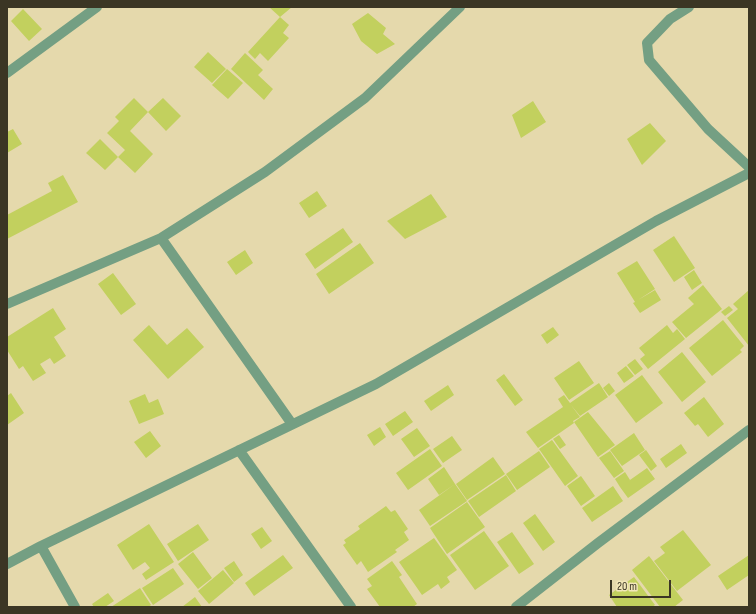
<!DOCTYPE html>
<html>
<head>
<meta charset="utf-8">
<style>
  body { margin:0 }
  #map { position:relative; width:756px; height:614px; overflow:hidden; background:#e5d9ac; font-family:"Sofia Sans Condensed",sans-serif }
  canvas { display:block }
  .frame { position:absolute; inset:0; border:8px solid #3b3624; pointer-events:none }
  .scale { position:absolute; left:610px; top:580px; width:61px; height:18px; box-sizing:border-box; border:2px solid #3b3624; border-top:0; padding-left:5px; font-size:12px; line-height:14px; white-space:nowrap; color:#3b3624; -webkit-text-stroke:3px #f3e7b9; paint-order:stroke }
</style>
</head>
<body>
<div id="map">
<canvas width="756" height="614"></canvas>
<div class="frame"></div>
<div class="scale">20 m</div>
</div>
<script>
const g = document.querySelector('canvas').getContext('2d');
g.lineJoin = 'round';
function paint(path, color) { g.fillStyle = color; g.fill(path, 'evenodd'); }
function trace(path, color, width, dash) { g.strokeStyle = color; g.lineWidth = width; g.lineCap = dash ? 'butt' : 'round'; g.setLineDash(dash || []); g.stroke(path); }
paint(new Path2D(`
  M 269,7 L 292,7 L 280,17 L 289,25 L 283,33 L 289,38 L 268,61 L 260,53 L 255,59 L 248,52 L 280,17 Z
  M 23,9 L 42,29 L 29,41 L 11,21 Z
  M 368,13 L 386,28 L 383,34 L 395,44 L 377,54 L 361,41 L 352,24 Z
  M 208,52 L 226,69 L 212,83 L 194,67 Z
  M 245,53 L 263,70 L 258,75 L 273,89 L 264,100 L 231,69 Z
  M 227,69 L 243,83 L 228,99 L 212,85 Z
  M 134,98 L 148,112 L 130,131 L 153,154 L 135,173 L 118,157 L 125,150 L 107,133 L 119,121 L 115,117 Z
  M 163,98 L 181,116 L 166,131 L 148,112 Z
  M 533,101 L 546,122 L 521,138 L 512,115 Z
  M 650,123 L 666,141 L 642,165 L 627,139 Z
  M 13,129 L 22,144 L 7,153 L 7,132 Z
  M 100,139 L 118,157 L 105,170 L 86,153 Z
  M 63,175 L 78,202 L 7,239 L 7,215 L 52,191 L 48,183 Z
  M 317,191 L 327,206 L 309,218 L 299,203 Z
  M 431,194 L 447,217 L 405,239 L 387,221 Z
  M 343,228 L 353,242 L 315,269 L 305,254 Z
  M 674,236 L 695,268 L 674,282 L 653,250 Z
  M 360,243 L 374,263 L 329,294 L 316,274 Z
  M 245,250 L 253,263 L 236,275 L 227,262 Z
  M 637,261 L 655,289 L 638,300 L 655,290 L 661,300 L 640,313 L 633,303 L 635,302 L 617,273 Z
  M 694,270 L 702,283 L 692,290 L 684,277 Z
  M 113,273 L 136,304 L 121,315 L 98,284 Z
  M 703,285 L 722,309 L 686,338 L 672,322 L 694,304 L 688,298 Z
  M 749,290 L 749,346 L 727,318 L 738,309 L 733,304 Z
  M 729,306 L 733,310 L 725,316 L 721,312 Z
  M 53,308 L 66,329 L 54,337 L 66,356 L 54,364 L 50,358 L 40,364 L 46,373 L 33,381 L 23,366 L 19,369 L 7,350 L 7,337 Z
  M 723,320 L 744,346 L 740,350 L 742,352 L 712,376 L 689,348 Z
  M 149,325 L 167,345 L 187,328 L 204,347 L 168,379 L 133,340 Z
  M 667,325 L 673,333 L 677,329 L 685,339 L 648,369 L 640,359 L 645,355 L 639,348 Z
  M 553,327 L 559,335 L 547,344 L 541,335 Z
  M 682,352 L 706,382 L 682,402 L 658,372 Z
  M 635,359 L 643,369 L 635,375 L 627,365 Z
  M 579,361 L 594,383 L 569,400 L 554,378 Z
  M 626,366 L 634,376 L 624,383 L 617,373 Z
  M 504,374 L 523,400 L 515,406 L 496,380 Z
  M 642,375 L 663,403 L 636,423 L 615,395 Z
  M 599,383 L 608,397 L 580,416 L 571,405 L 580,417 L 573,421 L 574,423 L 538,448 L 526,432 L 563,407 L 558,399 L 564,395 L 570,403 Z
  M 609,383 L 615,391 L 609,396 L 603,388 Z
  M 448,385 L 454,395 L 431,411 L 424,401 Z
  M 11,393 L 24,413 L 7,425 L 7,396 Z
  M 145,394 L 149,403 L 158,399 L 164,414 L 139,424 L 129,401 Z
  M 704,397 L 724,424 L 708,437 L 698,424 L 695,426 L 684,413 Z
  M 405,411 L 413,422 L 393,436 L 385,424 Z
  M 588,412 L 615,445 L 598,457 L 574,422 Z
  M 380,427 L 386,437 L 374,446 L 367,435 Z
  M 417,428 L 430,446 L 414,457 L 401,439 Z
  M 150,431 L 161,446 L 146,458 L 134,442 Z
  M 634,433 L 645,450 L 622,466 L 610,450 Z
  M 559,435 L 566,445 L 560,449 L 553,439 Z
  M 452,436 L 462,450 L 443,463 L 433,449 Z
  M 552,440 L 578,476 L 565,486 L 539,449 Z
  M 681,444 L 687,453 L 666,468 L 660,459 Z
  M 430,449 L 442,466 L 408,490 L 396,473 Z
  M 646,450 L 657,466 L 651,471 L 639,455 Z
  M 539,451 L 550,467 L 517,490 L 506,474 Z
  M 610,451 L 624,471 L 614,478 L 599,458 Z
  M 493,457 L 505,474 L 467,500 L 456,484 Z
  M 444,467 L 455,484 L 439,495 L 428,479 Z
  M 647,468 L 655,479 L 628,498 L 620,487 Z
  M 625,472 L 630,480 L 620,487 L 615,479 Z
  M 506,475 L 516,491 L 479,517 L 468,501 Z
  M 581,476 L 595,496 L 581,506 L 567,486 Z
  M 455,484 L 467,501 L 430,526 L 419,510 Z
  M 613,486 L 623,501 L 592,522 L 582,508 Z
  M 467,502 L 485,527 L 447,554 L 430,528 Z
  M 386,506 L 391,512 L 395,510 L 408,529 L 404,532 L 409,540 L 395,550 L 397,552 L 368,572 L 361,561 L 357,565 L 343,545 L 346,543 L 344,540 L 360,529 L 358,526 Z
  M 535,514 L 555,542 L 543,551 L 523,523 Z
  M 149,524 L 174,562 L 146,580 L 142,574 L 150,568 L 145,562 L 133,570 L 117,545 Z
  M 198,524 L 209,540 L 178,561 L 167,544 Z
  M 262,527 L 272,541 L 261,549 L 251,534 Z
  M 683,530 L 711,565 L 677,591 L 654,561 L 665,553 L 660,547 Z
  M 484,531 L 509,566 L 475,590 L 450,555 Z
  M 512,532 L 534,564 L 519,574 L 497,542 Z
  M 434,538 L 457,570 L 447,577 L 450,582 L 441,589 L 438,584 L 422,595 L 399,562 Z
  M 193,552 L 212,578 L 198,589 L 178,564 Z
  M 283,555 L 293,568 L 254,596 L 245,583 Z
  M 749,555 L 749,575 L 727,590 L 718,576 Z
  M 649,556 L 683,600 L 674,607 L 660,607 L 632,570 Z
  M 234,561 L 243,575 L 234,582 L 224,568 Z
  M 392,561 L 402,575 L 399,577 L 417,604 L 413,607 L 380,607 L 367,589 L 372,586 L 367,579 Z
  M 173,568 L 184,584 L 153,605 L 142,588 Z
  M 223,570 L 234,583 L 209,604 L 198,591 Z
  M 634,577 L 655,605 L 652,607 L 617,607 L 609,595 Z
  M 140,588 L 151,605 L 148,607 L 111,607 Z
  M 108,593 L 114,601 L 105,607 L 94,607 L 92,604 Z
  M 195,597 L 202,607 L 182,607 Z`), '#c2d05e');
trace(new Path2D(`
  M 689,7 L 670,19 L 647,43 L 649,60 L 708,129 L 749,167
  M 7,73 L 97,7
  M 161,238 L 292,424
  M 7,304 L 161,238 L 265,172 L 365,98 L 460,7
  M 239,450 L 351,607
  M 41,546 L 75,607
  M 7,564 L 41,546 L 376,384 L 656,221 L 749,173
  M 516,607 L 598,543 L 749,430`), '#749f83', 10);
</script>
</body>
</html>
